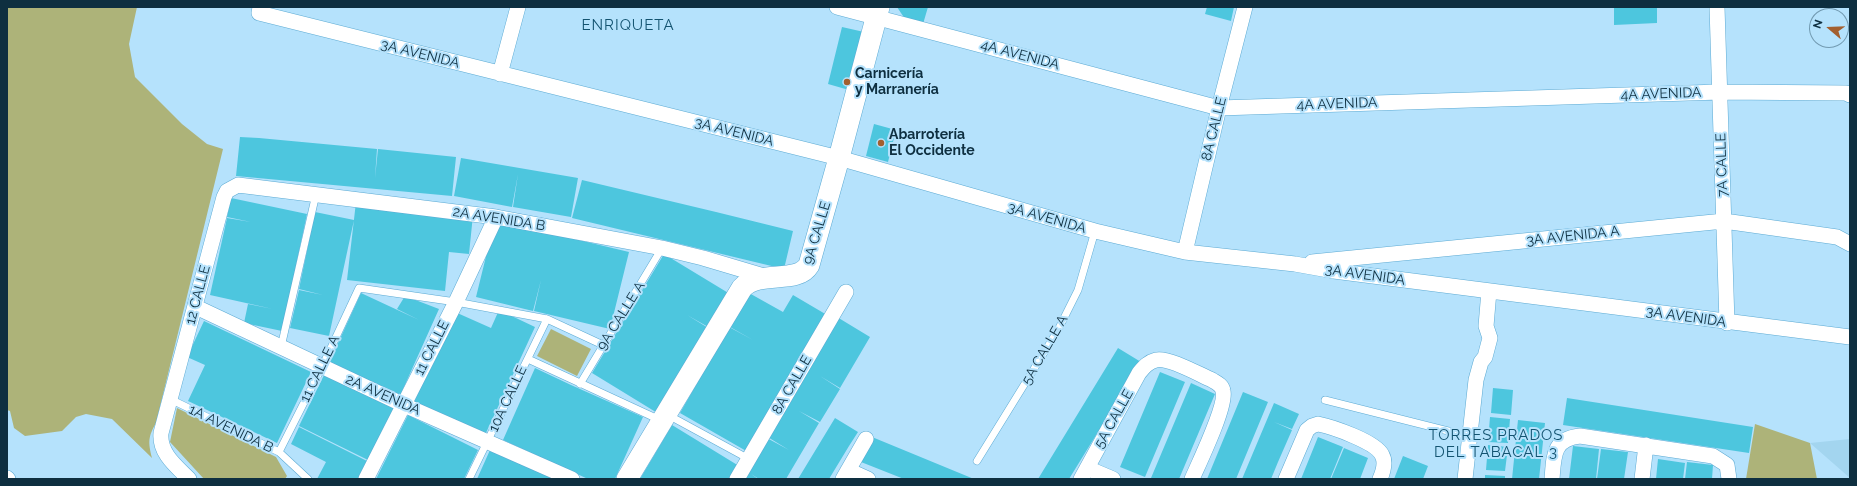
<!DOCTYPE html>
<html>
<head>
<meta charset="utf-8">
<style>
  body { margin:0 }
  #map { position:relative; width:1857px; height:486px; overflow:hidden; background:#b5e2fc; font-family:Raleway,sans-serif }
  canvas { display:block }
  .frame { position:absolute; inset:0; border:8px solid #0e2f40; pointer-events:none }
  .north { position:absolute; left:1809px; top:8px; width:40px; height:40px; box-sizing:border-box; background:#b5e2fc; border:1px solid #729ab1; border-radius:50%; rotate:289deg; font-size:11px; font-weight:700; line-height:16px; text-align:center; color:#0e2f40 }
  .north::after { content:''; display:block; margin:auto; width:14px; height:18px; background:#a35f2f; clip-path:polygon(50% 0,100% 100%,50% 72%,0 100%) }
</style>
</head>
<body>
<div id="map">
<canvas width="1857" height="486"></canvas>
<div class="frame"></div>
<div class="north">N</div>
</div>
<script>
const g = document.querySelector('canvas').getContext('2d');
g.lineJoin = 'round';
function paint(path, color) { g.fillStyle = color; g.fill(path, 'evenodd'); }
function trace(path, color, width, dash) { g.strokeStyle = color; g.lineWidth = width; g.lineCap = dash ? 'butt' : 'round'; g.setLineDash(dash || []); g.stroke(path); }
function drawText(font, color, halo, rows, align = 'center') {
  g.font = font + ' Raleway,sans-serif'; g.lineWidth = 4; g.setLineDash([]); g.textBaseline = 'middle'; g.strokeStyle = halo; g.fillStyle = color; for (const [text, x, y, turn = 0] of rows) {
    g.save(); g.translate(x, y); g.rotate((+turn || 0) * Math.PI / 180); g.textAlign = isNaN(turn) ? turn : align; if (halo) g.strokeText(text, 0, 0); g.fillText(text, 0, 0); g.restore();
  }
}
paint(new Path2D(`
  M 1850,439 L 1850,478 L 1810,443 Z`), '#a3d5ef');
paint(new Path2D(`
  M 7,7 L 137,7 L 129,44 L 135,77 L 182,124 L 207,144 L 223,149 L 156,423 C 148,437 148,442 152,458 L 112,419 L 86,414 L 76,417 L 62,431 L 25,436 L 14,428 L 10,411 L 7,410 Z
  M 551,329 L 591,349 L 577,376 L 537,356 Z
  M 177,408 L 276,457 L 287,476 L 285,479 L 204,479 L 170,442 Z
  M 1755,424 L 1810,443 L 1817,479 L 1746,479 Z`), '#adb379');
paint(new Path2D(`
  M 897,7 L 928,7 L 923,24 L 905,19 Z
  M 1207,7 L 1234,7 L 1231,21 L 1205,14 Z
  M 1614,7 L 1657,7 L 1657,23 L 1614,25 Z
  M 842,27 L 864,32 L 849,90 L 828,84 Z
  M 874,124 L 896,130 L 888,162 L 866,156 Z
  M 240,137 L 259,138 L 257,164 L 259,138 L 377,149 L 375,178 L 378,149 L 456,157 L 452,196 L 236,176 Z
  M 461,158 L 578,178 L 571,217 L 513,207 L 518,174 L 512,207 L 454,196 Z
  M 582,180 L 716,212 L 709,241 L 716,212 L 793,231 L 784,269 L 572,218 Z
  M 231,198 L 307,214 L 282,331 L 244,323 L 248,304 L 273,309 L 210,295 L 227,218 L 251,222 L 227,217 Z
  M 356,202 L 473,215 L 469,254 L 449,252 L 445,291 L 347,280 Z
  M 315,212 L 354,220 L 329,336 L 290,328 L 299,290 L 323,295 L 299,289 Z
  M 495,220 L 629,252 L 610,329 L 534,311 L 541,280 L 533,311 L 476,297 Z
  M 664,254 L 730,294 L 710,328 L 687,315 L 710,329 L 659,414 L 592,373 Z
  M 361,293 L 419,320 L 397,309 L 405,296 L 439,309 L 399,398 L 328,365 Z
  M 749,293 L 783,312 L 793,295 L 827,315 L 748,452 L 680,413 L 729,327 L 753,340 L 730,327 Z
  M 499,310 L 535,327 L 485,435 L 414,402 L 455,312 L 491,328 Z
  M 837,317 L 870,337 L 840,388 L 820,376 L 840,389 L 820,422 L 799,411 L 819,423 L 786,479 L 759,479 L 751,474 L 758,479 L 740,479 L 765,437 L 789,450 L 766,436 L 827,334 L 847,346 L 827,334 Z
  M 204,321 L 311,372 L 277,443 L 188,401 L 205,365 L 187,357 Z
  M 1118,348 L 1141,362 L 1069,479 L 1038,479 Z
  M 535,368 L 571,385 L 559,412 L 571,385 L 607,401 L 596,427 L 607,401 L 643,417 L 615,479 L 588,479 L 503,440 Z
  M 1160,372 L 1185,382 L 1145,477 L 1120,467 Z
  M 325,373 L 396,408 L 370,461 L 299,426 Z
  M 1191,383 L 1215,394 L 1179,479 L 1153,479 L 1151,478 Z
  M 1493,388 L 1513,390 L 1511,415 L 1491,413 Z
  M 1243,392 L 1268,402 L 1236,479 L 1207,479 Z
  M 1567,398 L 1753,427 L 1749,453 L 1563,425 Z
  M 1274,403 L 1299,414 L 1292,429 L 1274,422 L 1292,430 L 1278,462 L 1271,479 L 1242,479 Z
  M 408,415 L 478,450 L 464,479 L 376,479 Z
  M 1490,417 L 1510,419 L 1508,443 L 1488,442 Z
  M 835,418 L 858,432 L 849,446 L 829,479 L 798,479 Z
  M 1518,420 L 1545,423 L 1539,479 L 1512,479 Z
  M 672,425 L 739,466 L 731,479 L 640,479 Z
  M 299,427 L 369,462 L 361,479 L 317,479 L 326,462 L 291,444 Z
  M 872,437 L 974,479 L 904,479 L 861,462 Z
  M 1318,437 L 1343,447 L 1330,479 L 1301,479 Z
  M 1488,445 L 1508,447 L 1505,471 L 1486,470 Z
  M 1573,446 L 1599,449 L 1596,479 L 1569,479 Z
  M 1344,448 L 1368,458 L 1360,479 L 1331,479 Z
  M 1601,449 L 1628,452 L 1624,479 L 1597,479 Z
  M 490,450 L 554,479 L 477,479 Z
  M 1403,456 L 1428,466 L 1423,479 L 1394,479 Z
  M 1658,459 L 1685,463 L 1683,479 L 1656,479 Z
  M 1687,462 L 1713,465 L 1712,479 L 1685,479 Z
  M 1485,475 L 1505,476 L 1505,479 L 1485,479 Z`), '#4dc6de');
const lane = new Path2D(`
  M 281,347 L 316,194
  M 528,359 L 660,420
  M 580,384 L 662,248
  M 170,399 L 279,452 L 308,479
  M 1325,400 L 1468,436
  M 668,415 L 749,459
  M 279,452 L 322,367 L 359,288 L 456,302 L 547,319 L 603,345
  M 977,461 L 1058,330 L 1078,290 L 1095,231
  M 469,479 L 547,319`);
const street = new Path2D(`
  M 260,7 L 259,13 L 839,158 L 1095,231 L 1185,252 L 1295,264 L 1334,271 L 1850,337
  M 837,7 L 1219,108 L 1720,92 L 1846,93 L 1850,95
  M 1717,7 L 1727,323
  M 500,74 L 518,7
  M 1185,252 L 1219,108 L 1245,7
  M 1312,262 L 1724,221 L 1837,237 L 1850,244
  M 196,307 L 404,405 L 572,479
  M 1087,468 L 1113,479
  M 848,470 L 868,479
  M 7,478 L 8,479
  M 189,479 C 176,466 159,453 161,433 L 224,197 L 227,191 L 238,185 L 496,217 L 662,248 L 703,258 L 767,277
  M 366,479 L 456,302 L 496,217
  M 737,479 L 846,292
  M 843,479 L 866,439
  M 1081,479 L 1139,373 C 1144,367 1148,362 1156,360 C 1169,357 1200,375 1212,380 C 1217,383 1222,385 1223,391 C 1227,405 1199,463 1192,479
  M 1286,479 L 1307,430 L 1312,426 L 1318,424 C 1333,427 1376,442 1382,455 C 1386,462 1383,472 1380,479
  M 1465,479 L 1476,380 L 1481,362 L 1485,357 L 1490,338 L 1486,326 L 1489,291
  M 1552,479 C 1554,455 1553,439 1580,436 L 1713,456 L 1727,465 L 1729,479
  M 1642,479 L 1646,445`);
const secondary = new Path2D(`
  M 627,479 L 742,288 C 760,269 797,285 809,265 L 839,158 L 879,7`);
trace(lane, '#5caad3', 8);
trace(street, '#5caad3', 16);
trace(secondary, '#5caad3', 22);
trace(lane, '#fff', 7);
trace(street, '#fff', 15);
trace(secondary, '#fff', 21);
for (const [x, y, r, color] of [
  [847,82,4,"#a35f2f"],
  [881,143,4,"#a35f2f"]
]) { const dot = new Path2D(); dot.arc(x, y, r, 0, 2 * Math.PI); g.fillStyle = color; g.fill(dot); trace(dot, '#b5e2fc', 1.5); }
drawText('14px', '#0e2f40', '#b5e2fc', [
  ["3A AVENIDA",420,54,14],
  ["4A AVENIDA",1020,55,15],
  ["4A AVENIDA",1661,94,-2],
  ["4A AVENIDA",1337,104,-2],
  ["8A CALLE",1214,129,-76],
  ["3A AVENIDA",734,132,14],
  ["7A CALLE",1722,165,-92],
  ["3A AVENIDA",1047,218,16],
  ["2A AVENIDA B",499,219,9],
  ["9A CALLE",817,233,-73],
  ["3A AVENIDA A",1573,236,-6],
  ["3A AVENIDA",1365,275,8],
  ["12 CALLE",198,295,-75],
  ["9A CALLE A",621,316,-58],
  ["3A AVENIDA",1686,317,8],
  ["11 CALLE",432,348,-63],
  ["5A CALLE A",1045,350,-60],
  ["11 CALLE A",320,369,-64],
  ["8A CALLE",792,385,-60],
  ["2A AVENIDA",383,395,24],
  ["10A CALLE",508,399,-65],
  ["5A CALLE",1114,419,-61],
  ["1A AVENIDA B",231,429,26]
]);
drawText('bold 14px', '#0e2f40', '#b5e2fc', [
  ["Carnicería",855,74],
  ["y Marranería",855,90],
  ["Abarrotería",889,135],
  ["El Occidente",889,151]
], 'left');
g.letterSpacing = '1px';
drawText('15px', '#135370', '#b5e2fc', [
  ["ENRIQUETA",628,25],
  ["TORRES PRADOS",1496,435],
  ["DEL TABACAL 3",1496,452]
]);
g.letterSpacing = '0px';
</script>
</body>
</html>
